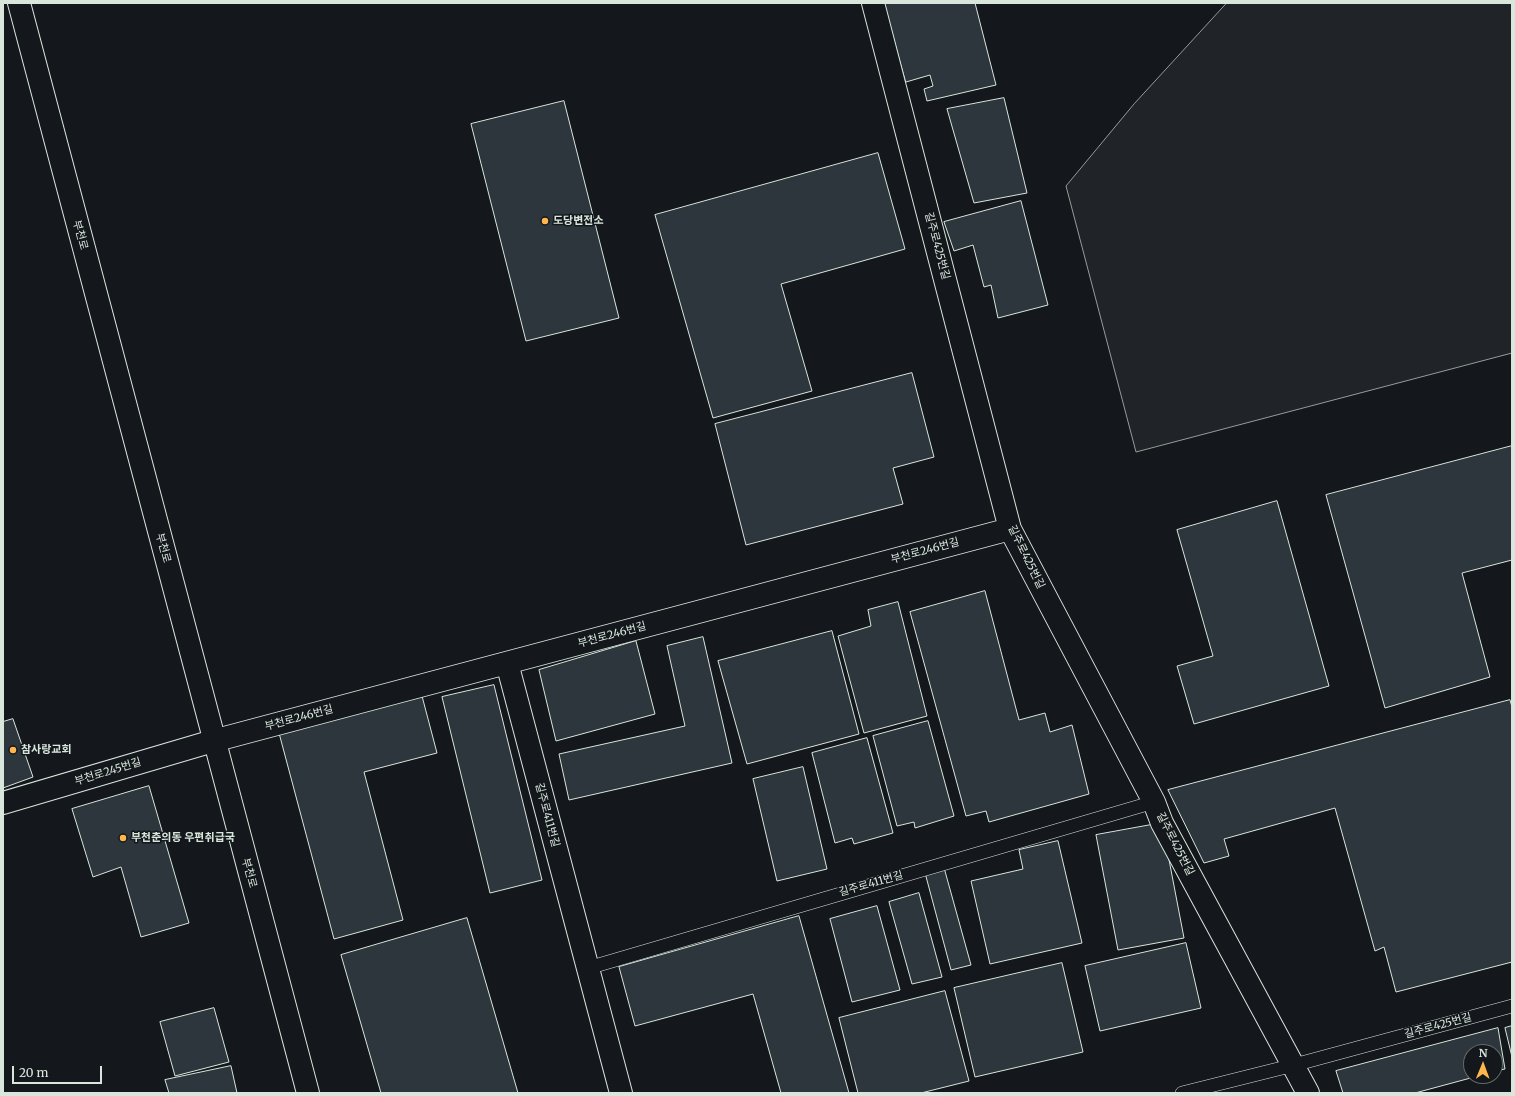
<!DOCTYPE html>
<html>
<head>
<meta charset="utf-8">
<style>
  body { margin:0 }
  #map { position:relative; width:1515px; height:1096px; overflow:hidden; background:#14181c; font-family:Merriweather,serif }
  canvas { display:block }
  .frame { position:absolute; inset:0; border:4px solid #d8e6dc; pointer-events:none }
  .north { position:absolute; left:1463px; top:1044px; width:40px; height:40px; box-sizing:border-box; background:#14181c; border:1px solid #626a69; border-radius:50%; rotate:1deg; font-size:11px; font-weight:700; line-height:16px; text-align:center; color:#d8e6dc }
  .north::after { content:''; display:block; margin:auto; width:14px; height:18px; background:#ffb74d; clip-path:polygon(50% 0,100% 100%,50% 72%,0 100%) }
  .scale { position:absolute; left:12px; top:1066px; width:90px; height:18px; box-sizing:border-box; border:2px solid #d8e6dc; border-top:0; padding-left:5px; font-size:12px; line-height:14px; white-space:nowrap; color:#d8e6dc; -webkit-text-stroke:3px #14181c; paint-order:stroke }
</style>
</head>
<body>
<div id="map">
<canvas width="1515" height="1096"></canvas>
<div class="frame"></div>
<div class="north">N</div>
<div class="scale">20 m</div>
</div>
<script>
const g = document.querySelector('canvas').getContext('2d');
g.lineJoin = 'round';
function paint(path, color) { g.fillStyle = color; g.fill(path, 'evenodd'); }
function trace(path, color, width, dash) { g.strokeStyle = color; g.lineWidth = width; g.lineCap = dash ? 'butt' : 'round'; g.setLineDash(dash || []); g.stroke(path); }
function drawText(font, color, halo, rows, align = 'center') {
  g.font = font + ' Merriweather,"Noto Sans KR",serif'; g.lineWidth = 3; g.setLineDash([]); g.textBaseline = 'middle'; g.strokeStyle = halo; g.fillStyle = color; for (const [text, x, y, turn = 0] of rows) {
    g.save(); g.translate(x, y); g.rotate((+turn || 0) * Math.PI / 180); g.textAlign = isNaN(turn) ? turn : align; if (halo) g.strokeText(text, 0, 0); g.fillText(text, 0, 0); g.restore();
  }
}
const green = new Path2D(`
  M 1227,3 L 1512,3 L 1512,353 L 1136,452 L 1066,186 L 1134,104 Z`);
paint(green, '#202428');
trace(green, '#939e99', 1);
const building = new Path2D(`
  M 884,3 L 975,3 L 996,85 L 927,101 L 924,89 L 933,86 L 930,75 L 906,82 Z
  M 1004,98 L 1027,193 L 974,203 L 947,109 Z
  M 564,101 L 619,318 L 526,341 L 471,124 Z
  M 878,153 L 905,249 L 781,284 L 812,391 L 713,418 L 655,215 Z
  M 1021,201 L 1048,305 L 998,318 L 991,285 L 984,287 L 973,245 L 954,251 L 944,222 Z
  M 912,373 L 934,457 L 893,468 L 903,504 L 746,545 L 715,424 Z
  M 1512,446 L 1512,560 L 1462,573 L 1490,677 L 1385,708 L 1326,495 Z
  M 1277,501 L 1329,686 L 1194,724 L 1177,666 L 1213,656 L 1177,530 Z
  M 985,591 L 1019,720 L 1045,713 L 1050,732 L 1072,725 L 1089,794 L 989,822 L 986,811 L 966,816 L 910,612 Z
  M 898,602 L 927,716 L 864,733 L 838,636 L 871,626 L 868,610 Z
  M 832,631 L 859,734 L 747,764 L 718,661 Z
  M 703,637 L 732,763 L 569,800 L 559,754 L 685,726 L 667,646 Z
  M 636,641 L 655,714 L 556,741 L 539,670 Z
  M 494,685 L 542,880 L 490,893 L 442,697 Z
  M 422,696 L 437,753 L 364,772 L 403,920 L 334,939 L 279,733 Z
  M 1510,700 L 1512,707 L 1512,962 L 1396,992 L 1384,947 L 1375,951 L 1335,808 L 1224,839 L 1229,856 L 1204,863 L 1168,790 Z
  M 13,719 L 33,777 L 3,788 L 3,722 Z
  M 928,721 L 954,816 L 915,828 L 914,822 L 897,826 L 873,736 Z
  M 867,738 L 893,833 L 854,844 L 852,838 L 835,843 L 812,753 Z
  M 803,767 L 827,869 L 777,881 L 753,779 Z
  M 149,786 L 189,923 L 141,937 L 121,867 L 93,877 L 72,809 Z
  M 1162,823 L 1184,938 L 1118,950 L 1096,835 Z
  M 1058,841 L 1082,943 L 990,964 L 971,881 L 1023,869 L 1019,850 Z
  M 943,864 L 971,965 L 951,970 L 924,869 Z
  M 919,893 L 942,977 L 912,984 L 889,902 Z
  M 877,906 L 900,990 L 852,1002 L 830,919 Z
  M 799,916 L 849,1093 L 781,1093 L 753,994 L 635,1026 L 619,967 Z
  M 467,918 L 518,1093 L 381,1093 L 341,955 Z
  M 1186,943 L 1201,1008 L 1100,1031 L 1085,966 Z
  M 1062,963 L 1083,1052 L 975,1077 L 954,988 Z
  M 945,991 L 969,1081 L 921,1093 L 858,1093 L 839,1018 Z
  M 214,1008 L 229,1062 L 175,1076 L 160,1022 Z
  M 1512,1026 L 1512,1057 L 1505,1028 Z
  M 1498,1028 L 1505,1069 L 1495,1071 L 1495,1052 L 1471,1052 L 1471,1076 L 1478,1076 L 1415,1093 L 1343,1093 L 1336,1071 Z
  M 231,1066 L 237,1093 L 169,1093 L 165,1080 Z`);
paint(building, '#2c363c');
trace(building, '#d8e6dc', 1);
const service = new Path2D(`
  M 588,968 L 1154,802
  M 1182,1093 L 1294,1065 L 1512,1006`);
const minor = new Path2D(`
  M 873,3 L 1010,529 L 1154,802 L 1162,823 L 1308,1093
  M 507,663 L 621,1093
  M 3,803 L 213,741 L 1010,529`);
const primary = new Path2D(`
  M 19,3 L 308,1093`);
trace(service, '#d8e6dc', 14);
trace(minor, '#d8e6dc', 24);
trace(primary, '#d8e6dc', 24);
trace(service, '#14181c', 13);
trace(minor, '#14181c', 22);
trace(primary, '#14181c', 22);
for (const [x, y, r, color] of [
  [545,221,4,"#ffb74d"],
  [13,750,4,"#ffb74d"],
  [123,838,4,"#ffb74d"]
]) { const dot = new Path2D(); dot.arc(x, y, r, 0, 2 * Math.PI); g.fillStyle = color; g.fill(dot); trace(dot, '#14181c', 1.5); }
drawText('bold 11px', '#d8e6dc', '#14181c', [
  ["도당변전소",553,221],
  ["참사랑교회",21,750],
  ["부천춘의동 우편취급국",131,838]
], 'left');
drawText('11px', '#d8e6dc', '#14181c', [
  ["부천로",80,235,75],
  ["길주로425번길",937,246,75],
  ["부천로",163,548,75],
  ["부천로246번길",925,551,-15],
  ["길주로425번길",1026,557,64],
  ["부천로246번길",612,635,-15],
  ["부천로246번길",299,718,-15],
  ["부천로245번길",108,772,-17],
  ["길주로411번길",547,815,75],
  ["길주로425번길",1175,844,63],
  ["부천로",249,873,75],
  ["길주로411번길",871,884,-16],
  ["길주로425번길",1438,1026,-15]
]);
</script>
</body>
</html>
